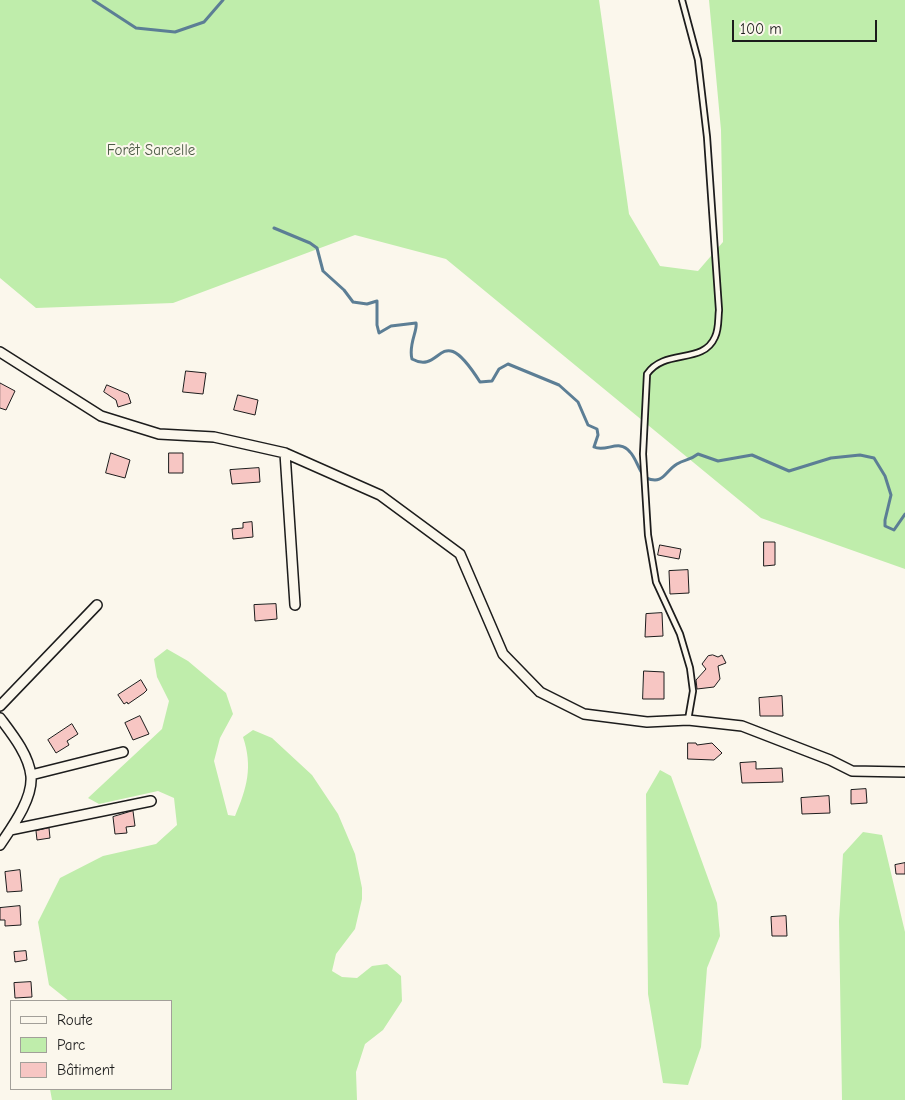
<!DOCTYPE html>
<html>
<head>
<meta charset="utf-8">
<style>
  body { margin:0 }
  #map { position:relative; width:905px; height:1100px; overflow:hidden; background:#fbf7ec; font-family:"Comic Neue",sans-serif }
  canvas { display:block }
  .legend { position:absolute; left:10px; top:1000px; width:162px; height:90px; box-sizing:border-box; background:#fbf7ec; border:1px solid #a29f99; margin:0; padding:6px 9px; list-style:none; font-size:15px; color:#1c1c1c }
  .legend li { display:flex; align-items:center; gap:10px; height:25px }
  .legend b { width:25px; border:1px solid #a29f99 }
  .scale { position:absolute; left:732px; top:20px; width:145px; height:22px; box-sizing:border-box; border:2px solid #1c1c1c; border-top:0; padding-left:6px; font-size:15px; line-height:18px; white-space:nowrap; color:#1c1c1c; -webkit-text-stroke:4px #fbf7ec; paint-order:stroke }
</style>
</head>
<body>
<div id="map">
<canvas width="905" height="1100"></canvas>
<ul class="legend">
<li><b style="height:6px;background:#fbf7ec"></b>Route</li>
<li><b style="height:14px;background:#bfedab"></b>Parc</li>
<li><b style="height:14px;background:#f7c6c3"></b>Bâtiment</li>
</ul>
<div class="scale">100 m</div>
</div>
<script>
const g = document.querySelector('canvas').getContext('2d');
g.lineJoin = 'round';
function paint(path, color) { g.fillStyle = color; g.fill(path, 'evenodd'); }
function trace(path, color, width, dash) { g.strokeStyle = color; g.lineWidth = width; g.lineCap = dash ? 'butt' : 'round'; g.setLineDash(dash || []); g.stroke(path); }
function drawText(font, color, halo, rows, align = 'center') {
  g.font = font + ' "Comic Neue",sans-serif'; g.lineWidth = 4; g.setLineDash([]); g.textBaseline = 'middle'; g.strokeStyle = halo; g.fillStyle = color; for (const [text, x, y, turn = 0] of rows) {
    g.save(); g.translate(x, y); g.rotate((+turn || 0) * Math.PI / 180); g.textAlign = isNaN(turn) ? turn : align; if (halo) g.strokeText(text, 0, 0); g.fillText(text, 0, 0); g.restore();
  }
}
paint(new Path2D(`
  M 0,0 L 599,0 L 629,214 L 660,266 L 698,271 L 723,242 L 721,130 L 709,0 L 905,0 L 905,569 L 761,518 L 446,259 L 355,235 L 173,303 L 36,308 L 0,278 Z
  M 167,649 L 188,661 L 226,693 L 233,714 L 220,738 L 214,761 L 228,815 L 235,816 C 247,788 253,767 243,737 L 253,730 L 272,738 L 312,775 L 338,814 L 355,854 L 362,888 L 362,899 L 355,929 L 336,954 L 332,971 L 342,977 L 357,978 L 372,966 L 387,964 L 401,976 L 402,1001 L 383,1030 L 365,1044 L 356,1072 L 357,1100 L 52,1100 L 50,1089 L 171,1089 L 171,1001 L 69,1001 L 49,985 L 38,922 L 60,878 L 103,856 L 156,844 L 177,825 L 174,798 L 158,791 L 99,804 L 88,798 L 162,729 L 169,701 L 157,677 L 154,659 Z
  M 660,770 L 671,776 L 717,903 L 720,936 L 707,968 L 701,1047 L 688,1085 L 663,1083 L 648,994 L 646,794 Z
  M 863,832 L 882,835 L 905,932 L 905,1100 L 842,1100 L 839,921 L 843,854 Z`), '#bfedab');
trace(new Path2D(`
  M 93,0 L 136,28 L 175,32 L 204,22 L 223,0
  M 274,228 L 310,243 L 317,248 L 323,271 L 344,290 L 353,302 L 367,304 L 377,301 L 377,325 L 379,333 L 391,326 L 416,323 C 418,330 408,345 412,359 C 443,376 439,317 480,382 L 492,381 L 499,369 L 508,364 L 559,385 L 578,402 L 588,425 L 597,429 L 598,435 L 594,447 C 606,453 619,438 630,452 C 635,457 638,467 642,473
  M 646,478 C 664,485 664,472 677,464 C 685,459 689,461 698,454 L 718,461 L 752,455 L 789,471 L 831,458 L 860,455 L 874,458 L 885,476 L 891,495 L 885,520 L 885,526 L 894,530 L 905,514`), '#5c7e95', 3);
const building = new Path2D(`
  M 186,371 L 206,373 L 203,394 L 183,392 Z
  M 0,383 L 15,391 L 6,410 L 0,408 Z
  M 107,385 L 128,394 L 131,403 L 118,407 L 116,400 L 104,392 Z
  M 238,395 L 258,400 L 255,415 L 234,410 Z
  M 111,453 L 130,460 L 125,478 L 106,473 Z
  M 169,453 L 183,453 L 183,473 L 169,473 Z
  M 259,468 L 260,482 L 232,484 L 230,470 Z
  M 252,522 L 253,537 L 233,539 L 232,529 L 243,528 L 243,523 Z
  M 764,542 L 775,542 L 775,565 L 764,566 Z
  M 660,545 L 681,549 L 679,559 L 658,555 Z
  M 688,570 L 689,593 L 670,594 L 669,571 Z
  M 276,604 L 277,619 L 255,621 L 254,605 Z
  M 662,613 L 663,636 L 645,637 L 646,614 Z
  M 713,655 L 718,657 L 722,655 L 726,663 L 718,666 L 720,679 L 714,687 L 697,689 L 696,680 L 706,669 L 702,664 L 708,656 Z
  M 644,671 L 664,672 L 664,699 L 643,699 Z
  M 141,680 L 147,690 L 144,693 L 128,704 L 127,702 L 124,704 L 118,695 Z
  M 782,696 L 783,716 L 760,716 L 759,698 Z
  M 140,716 L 149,734 L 133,740 L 125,723 Z
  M 72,724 L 78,734 L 67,741 L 69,745 L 56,753 L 48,740 Z
  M 688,743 L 696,743 L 697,745 L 712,743 L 722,753 L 714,760 L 688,759 Z
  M 756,762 L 756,769 L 782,768 L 783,782 L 742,783 L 740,763 Z
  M 866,789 L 867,803 L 851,804 L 851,790 Z
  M 829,796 L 830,813 L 802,814 L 801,798 Z
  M 133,811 L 135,826 L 126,827 L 127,833 L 115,834 L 113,817 Z
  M 49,828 L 50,838 L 37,840 L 36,831 Z
  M 905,863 L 905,874 L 896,874 L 895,865 Z
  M 20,870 L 22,891 L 7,892 L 5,872 Z
  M 20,906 L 21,925 L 5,926 L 5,920 L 0,920 L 0,908 Z
  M 786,916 L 787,936 L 772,936 L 771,917 Z
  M 26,951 L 27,960 L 15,962 L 14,952 Z
  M 31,982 L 32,997 L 15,998 L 14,983 Z`);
paint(building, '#f7c6c3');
trace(building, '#1c1c1c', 1);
const lane = new Path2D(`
  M 682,0 L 698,60 L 707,137 L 719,310 C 718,319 719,329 715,337 C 703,365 665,348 647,374 L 643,454 L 648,535 L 656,582 L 680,634 L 690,668 L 693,691 L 688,720`);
const street = new Path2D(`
  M 0,352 L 101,416 L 159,434 L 214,437 L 285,453 L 380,495 L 460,554 L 503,654 L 540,692 L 584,714 L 647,722 L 688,720 L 742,726 L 830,760 L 852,771 L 905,772
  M 285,453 L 295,605
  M 0,706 L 97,605
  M 0,718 C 12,734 29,755 31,776 C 33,799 12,827 0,845
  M 31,775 L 123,752
  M 10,830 L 151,801`);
trace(lane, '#1c1c1c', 8);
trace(street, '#1c1c1c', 12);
trace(lane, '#fbf7ec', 4.5);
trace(street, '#fbf7ec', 9);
drawText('15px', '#4d5b47', '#fbf7ec', [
  ["Forêt Sarcelle",151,151]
]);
</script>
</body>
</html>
